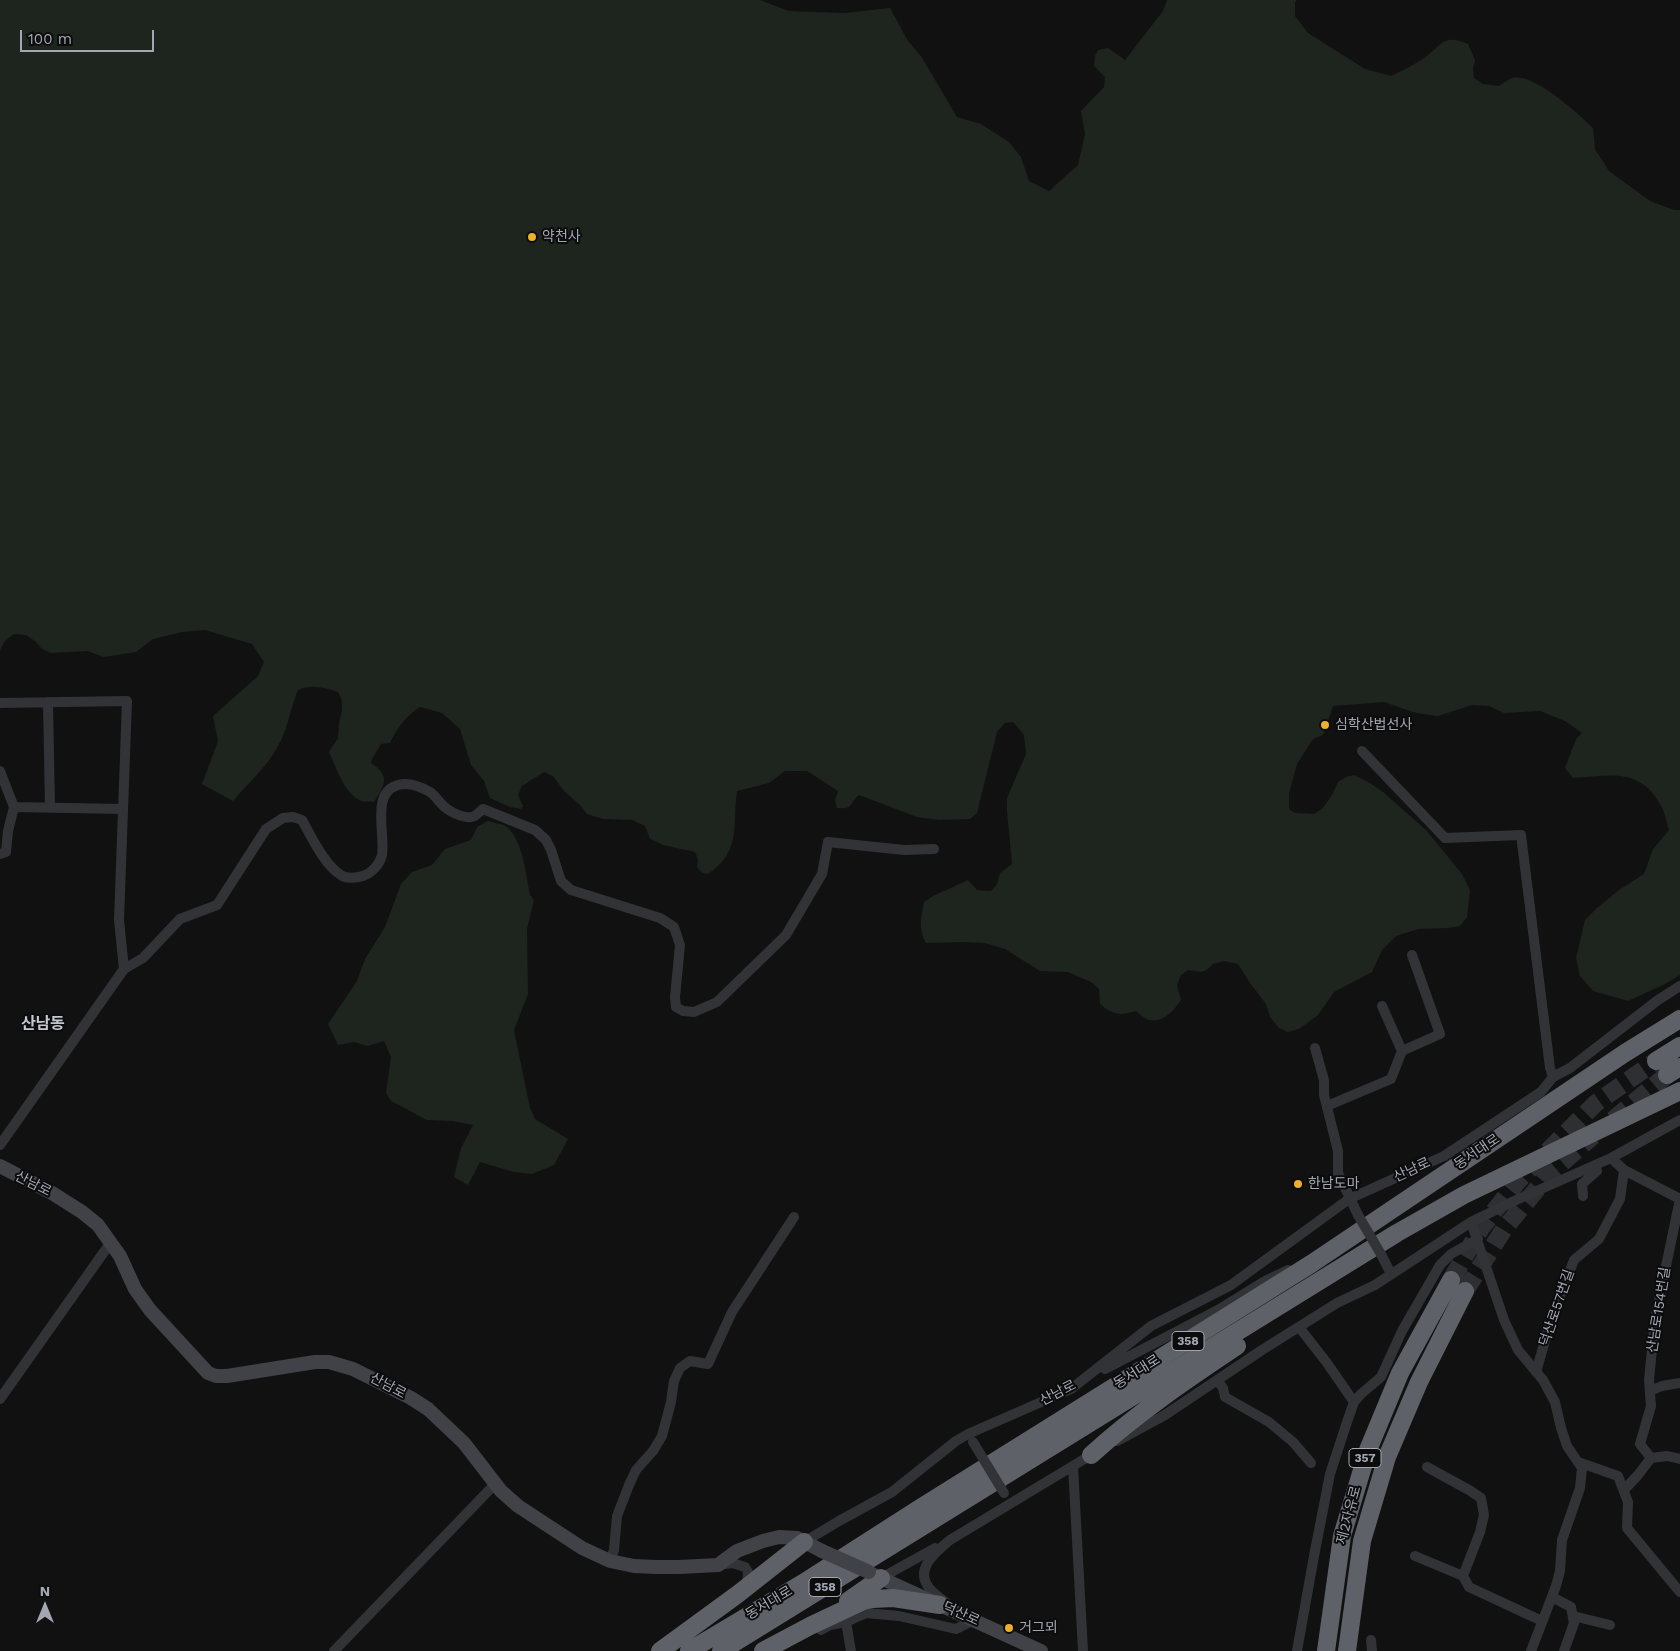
<!DOCTYPE html>
<html>
<head>
<meta charset="utf-8">
<style>
  body { margin:0 }
  #map { position:relative; width:1680px; height:1651px; overflow:hidden; background:#111112; font-family:"Work Sans",sans-serif }
  canvas { display:block }
  .north { position:absolute; left:20px; top:1581px; width:50px; height:50px; -webkit-text-stroke:4px #0c0c0d; paint-order:stroke; rotate:0deg; font-size:14px; font-weight:700; line-height:20px; text-align:center; color:#a2a7b3 }
  .north::after { content:''; display:block; margin:auto; width:18px; height:22px; background:#a2a7b3; clip-path:polygon(50% 0,100% 100%,50% 72%,0 100%) }
  .scale { position:absolute; left:20px; top:30px; width:134px; height:22px; box-sizing:border-box; border:2px solid #a2a7b3; border-top:0; padding-left:6px; font-size:15px; line-height:18px; white-space:nowrap; color:#a2a7b3; -webkit-text-stroke:4px #0c0c0d; paint-order:stroke }
</style>
</head>
<body>
<div id="map">
<canvas width="1680" height="1651"></canvas>
<div class="north">N</div>
<div class="scale">100 m</div>
</div>
<script>
const g = document.querySelector('canvas').getContext('2d');
g.lineJoin = 'round';
function paint(path, color) { g.fillStyle = color; g.fill(path, 'evenodd'); }
function trace(path, color, width, dash) { g.strokeStyle = color; g.lineWidth = width; g.lineCap = dash ? 'butt' : 'round'; g.setLineDash(dash || []); g.stroke(path); }
function drawText(font, color, halo, rows, align = 'center') {
  g.font = font + ' "Work Sans","Noto Sans KR",sans-serif'; g.lineWidth = 4; g.setLineDash([]); g.textBaseline = 'middle'; g.strokeStyle = halo; g.fillStyle = color; for (const [text, x, y, turn = 0] of rows) {
    g.save(); g.translate(x, y); g.rotate((+turn || 0) * Math.PI / 180); g.textAlign = isNaN(turn) ? turn : align; if (halo) g.strokeText(text, 0, 0); g.fillText(text, 0, 0); g.restore();
  }
}
paint(new Path2D(`
  M 0,0 L 760,0 L 789,11 L 844,13 L 890,8 L 908,41 L 921,56 L 957,117 L 981,124 L 1009,142 L 1021,157 L 1029,181 L 1049,191 L 1078,165 L 1085,134 L 1081,111 L 1104,87 L 1105,77 L 1094,66 L 1095,56 L 1098,50 L 1108,48 L 1125,60 L 1163,11 L 1167,0 L 1297,0 L 1295,2 L 1295,16 L 1308,33 L 1365,69 L 1391,76 C 1402,71 1413,65 1423,59 C 1442,46 1442,33 1468,44 L 1475,60 L 1473,68 L 1474,78 L 1483,84 L 1499,86 C 1503,84 1508,79 1512,78 C 1535,73 1578,114 1593,128 L 1595,149 L 1609,171 L 1650,201 L 1674,210 L 1680,210 L 1680,975 L 1665,984 L 1628,1001 L 1593,991 L 1580,976 L 1576,958 L 1585,920 L 1597,908 L 1619,890 L 1644,874 L 1653,849 L 1669,830 C 1666,822 1665,811 1660,804 C 1639,767 1609,776 1573,778 L 1565,768 L 1576,739 L 1582,733 L 1565,721 L 1540,711 L 1504,713 L 1489,706 L 1472,705 L 1438,716 L 1416,713 L 1384,702 L 1333,706 L 1323,735 L 1313,739 L 1297,764 L 1289,793 L 1289,809 L 1295,813 L 1314,814 L 1323,808 L 1332,795 L 1338,782 L 1346,777 L 1354,775 L 1370,783 L 1383,792 L 1426,830 L 1462,874 L 1470,890 L 1467,917 L 1460,926 L 1448,928 L 1418,929 L 1396,936 L 1382,950 L 1372,972 L 1334,992 L 1318,1015 L 1299,1029 L 1288,1032 L 1279,1028 L 1270,1017 L 1266,1004 L 1250,983 L 1238,964 L 1224,961 L 1213,964 L 1208,969 L 1202,972 L 1188,970 L 1181,975 L 1177,985 L 1181,1000 C 1174,1010 1164,1023 1149,1020 C 1145,1019 1140,1014 1136,1011 C 1119,1016 1113,1015 1100,1004 L 1099,989 L 1091,982 L 1068,972 L 1040,971 L 1005,949 L 985,943 L 965,942 L 926,943 C 918,928 921,919 924,902 L 933,896 L 968,880 L 977,890 L 991,891 L 997,884 L 1000,873 L 1012,864 L 1007,811 L 1007,798 L 1026,754 L 1024,735 L 1013,722 L 1005,723 L 997,732 L 977,813 L 970,819 L 939,820 L 917,817 L 859,795 C 849,803 854,810 837,808 L 835,800 L 838,791 L 807,771 L 785,771 L 769,783 L 737,791 C 732,826 742,851 708,874 L 702,873 L 697,867 L 698,859 L 695,852 L 663,845 L 650,839 L 645,826 L 632,820 L 603,819 L 587,814 L 581,806 L 564,791 L 553,776 L 544,772 L 522,786 L 518,795 L 523,806 L 521,809 L 510,807 L 490,798 L 484,781 L 471,765 L 460,729 L 442,713 L 420,707 C 405,717 397,728 390,743 L 381,744 L 372,759 L 371,763 C 391,776 385,785 374,802 C 370,801 365,802 362,801 C 345,796 336,767 329,752 L 338,738 L 339,723 L 342,710 L 342,701 L 338,692 C 324,687 311,684 298,690 C 290,709 288,729 278,746 C 267,767 248,783 233,801 L 202,784 L 218,741 L 213,716 L 258,676 L 264,662 L 252,644 L 205,630 L 182,632 L 153,639 L 136,652 L 104,657 L 87,651 L 50,653 L 41,648 L 36,642 L 26,635 L 14,634 L 5,641 L 0,650 Z
  M 488,821 C 494,823 503,824 507,827 C 523,841 526,875 530,895 L 534,900 L 527,929 L 528,994 L 514,1030 L 530,1108 L 535,1119 L 568,1139 L 554,1165 L 532,1174 L 514,1172 L 480,1162 L 468,1185 L 454,1177 L 461,1148 L 473,1125 L 453,1121 L 427,1120 L 391,1101 L 386,1093 L 391,1057 L 384,1041 L 368,1046 L 354,1042 L 338,1045 L 328,1024 L 357,981 L 365,959 L 385,927 L 401,884 L 412,872 L 432,865 L 445,849 L 471,840 L 477,827 Z`), '#1d251e');
trace(new Path2D(`
  M 1613,1120 L 1667,1075
  M 1451,1280 L 1481,1228 L 1518,1181 L 1596,1103 L 1656,1061
  M 1465,1291 L 1504,1229 L 1551,1172 L 1593,1136`), '#2e2f32', 18, [18, 9]);
trace(new Path2D(`
  M 48,702 L 50,808
  M 0,703 L 127,701 L 119,920 L 124,969
  M 1362,751 L 1445,838 L 1521,835 L 1550,1068 L 1553,1077
  M 0,771 L 14,807 L 123,809
  M 0,854 L 6,852 L 8,831 L 14,807
  M 1315,1048 L 1324,1080 L 1324,1095 L 1338,1151 L 1338,1173 L 1358,1215
  M 1402,1051 L 1440,1034 L 1412,955
  M 1327,1106 L 1391,1079 L 1402,1051 L 1382,1006
  M 0,1145 L 124,969 L 143,958 L 180,919 L 217,905 L 266,829 L 283,818 L 293,817 L 302,820 C 311,836 325,866 341,875 C 346,879 357,878 363,876 C 372,873 380,864 382,855 C 386,833 368,786 405,784 C 413,784 423,788 430,792 C 436,796 440,804 446,808 C 452,813 467,820 474,816 C 477,815 480,811 483,809 L 535,830 L 546,840 L 551,850 L 561,881 L 571,890 L 660,918 L 674,927 L 680,945 L 675,997 L 676,1007 L 683,1011 L 694,1012 L 717,1002 L 786,935 L 822,874 L 828,842 L 904,850 L 934,849
  M 1611,1158 L 1624,1170 L 1680,1199
  M 1583,1196 L 1582,1184 L 1597,1171 L 1595,1165
  M 1471,1222 L 1504,1320 L 1518,1350 L 1543,1380 L 1555,1402 L 1561,1428 L 1567,1446 L 1582,1468 L 1580,1488 L 1562,1540 L 1560,1571 L 1556,1586 L 1531,1651
  M 1382,1256 L 1391,1274
  M 1299,1327 L 1327,1363 L 1354,1402
  M 1105,1369 L 1218,1310 L 1265,1281 L 1288,1270
  M 1536,1372 L 1551,1320 L 1574,1260 L 1599,1239 L 1620,1199 L 1624,1170
  M 1217,1380 L 1223,1388 L 1225,1397 L 1269,1422 L 1293,1442 L 1311,1463
  M 1650,1391 L 1662,1386 L 1680,1383
  M 0,1399 L 111,1242
  M 1117,1441 L 1165,1415 L 1262,1350 L 1337,1303 L 1375,1285 L 1471,1222 L 1514,1201 L 1611,1158 L 1680,1120
  M 1651,1458 L 1667,1456 L 1680,1459
  M 1578,1462 L 1618,1476 L 1628,1502 L 1627,1528 L 1680,1592
  M 1073,1466 L 1083,1651
  M 1427,1467 L 1469,1490 L 1481,1498 L 1484,1515 L 1480,1532 L 1463,1576 L 1469,1587 L 1542,1621
  M 1624,1490 L 1638,1475 L 1651,1458 L 1640,1444 L 1651,1406 L 1649,1380 L 1655,1319 L 1680,1199
  M 804,1542 L 839,1521 L 892,1492 L 956,1441 L 968,1434 L 1071,1389 L 1151,1326 L 1231,1285 L 1349,1199 L 1444,1156 L 1541,1092 L 1553,1077 L 1570,1068 L 1658,1000 L 1680,986
  M 1415,1556 L 1463,1576
  M 610,1561 L 614,1550 L 617,1516 L 629,1485 L 636,1470 L 653,1451 L 662,1436 L 671,1402 L 674,1381 L 680,1368 L 690,1361 L 708,1364 L 732,1312 L 794,1217
  M 719,1565 L 732,1563 L 745,1567 L 748,1572 L 747,1587
  M 881,1578 L 935,1548
  M 1552,1597 L 1571,1607 L 1574,1623 L 1564,1651
  M 949,1605 C 943,1600 935,1595 930,1589 C 913,1569 936,1552 950,1540 L 1096,1452
  M 1573,1616 L 1610,1625
  M 846,1622 L 851,1651
  M 821,1630 L 830,1625 L 846,1622 L 866,1613 L 899,1616 L 956,1629 L 974,1620
  M 1371,1640 L 1372,1651
  M 334,1651 L 496,1483
  M 1297,1651 L 1314,1556 L 1330,1474 L 1347,1422 L 1354,1402 L 1361,1394 L 1381,1377 L 1402,1331 L 1440,1265 L 1451,1254 L 1478,1239`), '#323337', 10);
trace(new Path2D(`
  M 0,1166 L 52,1193 L 82,1212 L 98,1225 L 120,1256 L 135,1289 L 150,1310 L 208,1373 L 216,1376 L 227,1376 L 315,1362 L 329,1362 L 353,1369 L 411,1398 L 428,1409 L 464,1443 L 501,1491 L 518,1506 L 582,1548 L 610,1561 L 634,1566 L 656,1567 L 679,1567 L 718,1565 L 737,1551 L 763,1541 L 779,1537 L 797,1538 L 822,1551
  M 872,1574 L 1041,1651`), '#404247', 14);
trace(new Path2D(`
  M 1656,1061 L 1680,1046
  M 1667,1075 L 1680,1067
  M 1091,1455 C 1136,1414 1186,1380 1237,1346
  M 848,1601 L 881,1578
  M 660,1651 L 738,1594 L 804,1542
  M 689,1651 L 803,1583 L 920,1508 L 1311,1264 L 1625,1053 L 1680,1019
  M 721,1651 L 1397,1233 L 1464,1195 L 1680,1091
  M 763,1651 L 810,1626 L 863,1601 L 873,1599 L 893,1598 L 940,1605
  M 1326,1651 L 1342,1536 L 1368,1450 L 1400,1373 L 1451,1280
  M 1347,1651 L 1362,1541 L 1387,1457 L 1419,1382 L 1465,1291`), '#5e6168', 18);
trace(new Path2D(`
  M 1358,1215 L 1382,1256
  M 973,1442 L 1004,1493`), '#323337', 10);
trace(new Path2D(`
  M 822,1551 L 869,1572`), '#404247', 14);
for (const [x, y, r, color] of [
  [532,237,5,"#eeaf2d"],
  [1325,725,5,"#eeaf2d"],
  [1298,1184,5,"#eeaf2d"],
  [1009,1628,5,"#eeaf2d"]
]) { const dot = new Path2D(); dot.arc(x, y, r, 0, 2 * Math.PI); g.fillStyle = color; g.fill(dot); trace(dot, '#0c0c0d', 2); }
for (const [x, y, w] of [
  [1188,1341,32],
  [1365,1458,32],
  [825,1587,32]
]) { const box = new Path2D(); box.roundRect(x - w / 2, y - 9.5, w, 19, 4); g.fillStyle = '#0c0c0d'; g.fill(box); trace(box, '#a2a7b3', 1); }
drawText('bold 12px', '#a2a7b3', null, [
  ["358",1188,1341],
  ["357",1365,1458],
  ["358",825,1587]
]);
drawText('14px', '#a2a7b3', '#0c0c0d', [
  ["약천사",542,237],
  ["심학산법선사",1335,725],
  ["한남도마",1308,1184],
  ["거그뫼",1019,1628]
], 'left');
drawText('14px', '#a2a7b3', '#0c0c0d', [
  ["동서대로",1477,1152,-34],
  ["산남로",1412,1170,-25],
  ["산남로",33,1184,27],
  ["덕산로57번길",1557,1308,-71],
  ["산남로154번길",1659,1310,-81],
  ["동서대로",1137,1372,-32],
  ["산남로",388,1386,28],
  ["산남로",1058,1393,-27],
  ["제2자유로",1349,1515,-75],
  ["동서대로",769,1603,-31],
  ["덕산로",961,1614,24]
]);
drawText('bold 16px', '#c3c6cf', '#0c0c0d', [
  ["산남동",43,1024]
]);
</script>
</body>
</html>
